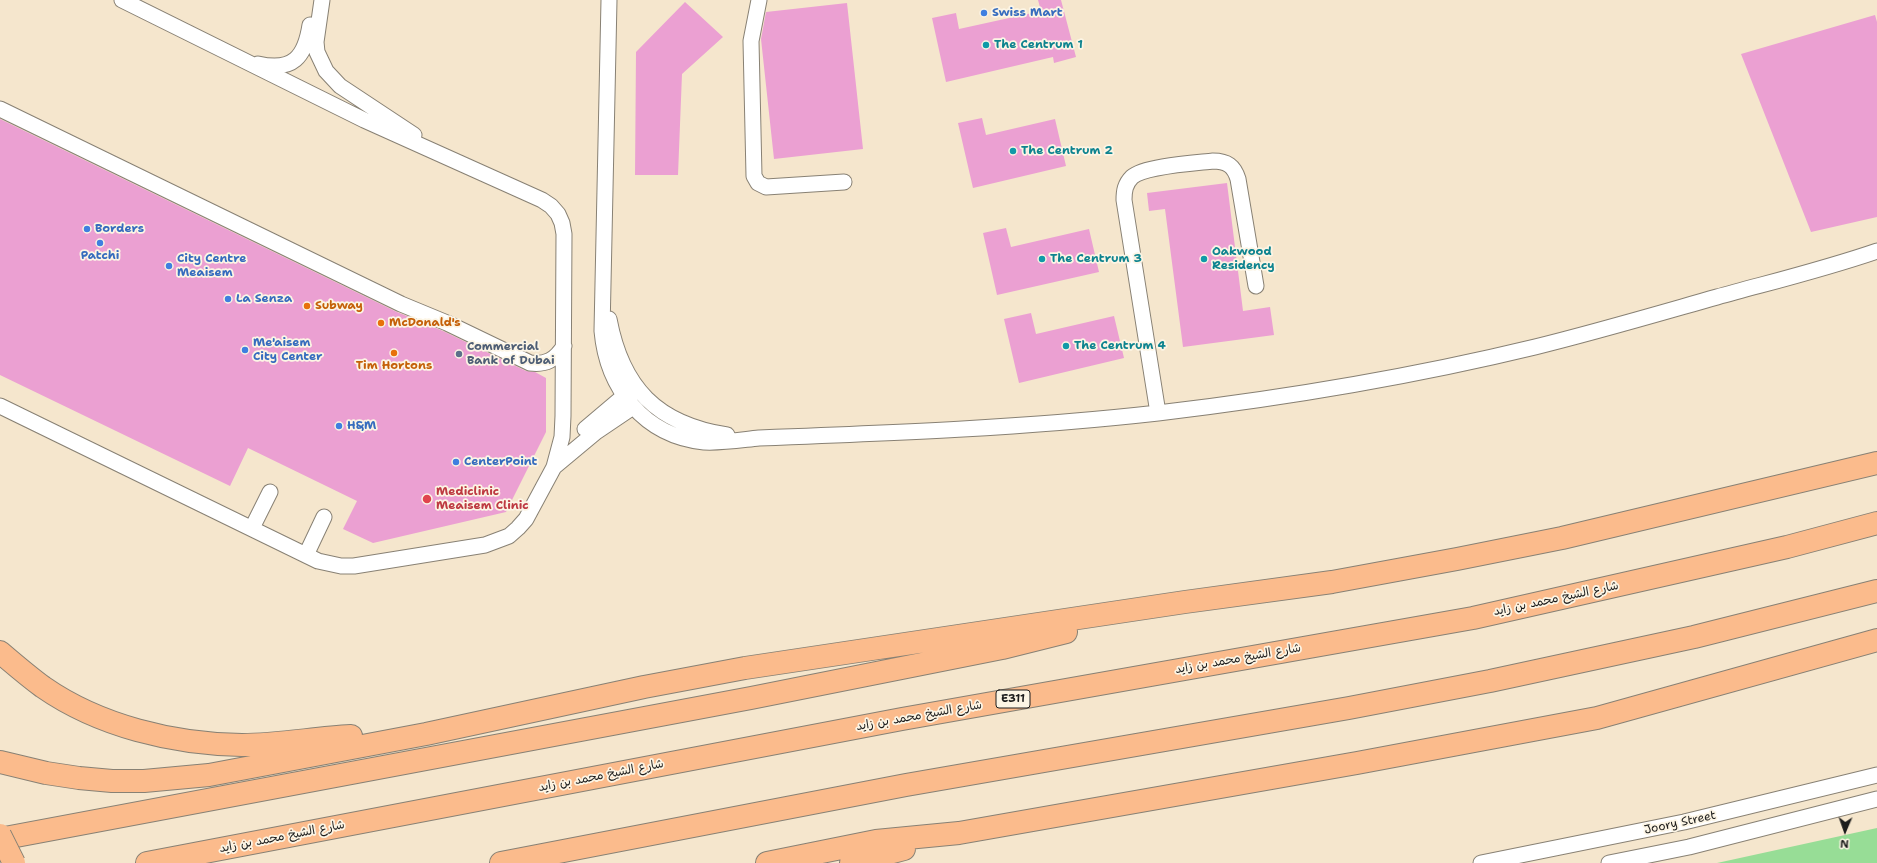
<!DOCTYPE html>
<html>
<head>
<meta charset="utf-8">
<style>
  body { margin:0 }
  #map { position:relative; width:1877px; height:863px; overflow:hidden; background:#f5e6cd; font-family:"Shantell Sans",sans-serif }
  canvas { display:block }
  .north { position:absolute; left:1825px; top:811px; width:40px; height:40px; -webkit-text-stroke:3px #fcf5e5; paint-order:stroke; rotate:182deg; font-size:11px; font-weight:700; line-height:16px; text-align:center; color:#1c1c1c }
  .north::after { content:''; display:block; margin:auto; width:14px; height:18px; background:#1c1c1c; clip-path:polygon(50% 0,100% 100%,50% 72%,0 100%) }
</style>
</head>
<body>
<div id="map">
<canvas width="1877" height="863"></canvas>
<div class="north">N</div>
</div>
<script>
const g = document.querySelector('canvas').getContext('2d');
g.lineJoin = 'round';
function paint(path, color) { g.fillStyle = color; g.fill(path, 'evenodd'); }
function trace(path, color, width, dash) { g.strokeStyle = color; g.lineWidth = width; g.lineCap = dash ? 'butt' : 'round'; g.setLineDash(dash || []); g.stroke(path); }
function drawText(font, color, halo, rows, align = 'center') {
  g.font = font + ' "Shantell Sans","Playpen Sans Arabic",sans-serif'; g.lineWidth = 3.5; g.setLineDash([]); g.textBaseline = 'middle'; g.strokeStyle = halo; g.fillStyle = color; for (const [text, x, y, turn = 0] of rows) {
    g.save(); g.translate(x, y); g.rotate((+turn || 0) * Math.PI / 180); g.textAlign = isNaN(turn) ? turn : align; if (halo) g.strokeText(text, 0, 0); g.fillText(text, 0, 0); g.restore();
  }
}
paint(new Path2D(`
  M 1877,828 L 1877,863 L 1717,863 Z`), '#97dd96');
paint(new Path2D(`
  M 1038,0 L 1061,0 L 1076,57 L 1054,63 L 1053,57 L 946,82 L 932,18 L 956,13 L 959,29 L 1041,11 Z
  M 685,2 L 723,37 L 682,74 L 678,175 L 635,175 L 636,52 Z
  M 847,3 L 863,149 L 774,159 L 761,39 L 766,12 Z
  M 1875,15 L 1877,22 L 1877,217 L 1811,232 L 1741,54 Z
  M 982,118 L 986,135 L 1055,119 L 1066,166 L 973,188 L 958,123 Z
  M 0,119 L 397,312 L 443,331 L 526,371 L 535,372 L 546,378 L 546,432 L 506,512 L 373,543 L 343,529 L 357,501 L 248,448 L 230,486 L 0,375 Z
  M 1227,183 L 1243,311 L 1270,307 L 1274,335 L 1183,347 L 1165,209 L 1149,211 L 1147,193 Z
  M 1006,228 L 1011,247 L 1089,229 L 1099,272 L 997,295 L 983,233 Z
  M 1031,313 L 1036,334 L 1114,316 L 1124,358 L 1019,383 L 1004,319 Z`), '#eba0d2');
const minor = new Path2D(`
  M 322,0 L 316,42 L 317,52 L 326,71 L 340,86 L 414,135
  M 609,0 L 602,331 C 607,388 644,436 704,442 C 722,443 740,440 759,438 C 892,433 1025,428 1158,413 C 1285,398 1411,377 1535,347 C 1596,332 1657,314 1717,297 C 1771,282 1825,269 1877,251
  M 759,0 L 751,41 L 754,176 L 758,183 L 766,187 L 844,182
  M 258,64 C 293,72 305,57 310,25
  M 0,109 L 401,304 L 447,323 L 530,363 C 546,365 555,360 564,346
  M 609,319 C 622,388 657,424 727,435
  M 0,406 L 318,561 L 341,566 L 354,566 L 485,545 L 509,536 L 518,528 L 526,519 L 554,467 L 562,437 L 563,416 L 564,234 L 562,223 L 558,214 L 551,206 L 542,200 L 364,120 L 122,0
  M 1158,413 L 1124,200 C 1124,191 1125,184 1132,177 C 1144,166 1195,163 1213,161 C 1227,161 1234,166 1238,179 L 1256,286
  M 585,429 L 624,396
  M 554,467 L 596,432 L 633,407
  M 252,528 L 270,492
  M 306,555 L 324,517
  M 1481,863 L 1684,822 L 1877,775
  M 1609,863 L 1689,847 L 1877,799`);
const highway = new Path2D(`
  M 0,652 C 14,664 28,676 43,687 C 99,726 173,744 242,745 C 278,745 314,738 351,736
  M 0,762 L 46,773 L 79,778 L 112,781 L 144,781 L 209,775 L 426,734 L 644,687 L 745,668 L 1185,602 L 1332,582 L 1457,559 L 1562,538 L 1877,463
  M 0,839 L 751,698 L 1002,648 L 1066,632
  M 147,863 L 902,719 L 1473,618 L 1787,547 L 1877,523
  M 501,863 L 906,785 L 1349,708 L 1490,681 L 1694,637 L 1877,591
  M 767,863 L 876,841 L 959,833 L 1357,763 L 1597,718 L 1877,640
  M 851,863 L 904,849`);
trace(minor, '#888174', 17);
trace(highway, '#888174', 24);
trace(minor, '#fff', 15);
trace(highway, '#fbbb8c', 22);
const highwayBridge = new Path2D(`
  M 0,835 L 14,863`);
trace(highwayBridge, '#888174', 24, []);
trace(highwayBridge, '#fbbb8c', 22);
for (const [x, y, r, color] of [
  [984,13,4,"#3f7fe0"],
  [986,45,4,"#0f9aa8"],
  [1013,151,4,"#0f9aa8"],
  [87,229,4,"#3f7fe0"],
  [100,243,4,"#3f7fe0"],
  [1042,259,4,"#0f9aa8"],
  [1204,259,4,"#0f9aa8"],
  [169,266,4,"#3f7fe0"],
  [228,299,4,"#3f7fe0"],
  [307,306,4,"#e8710a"],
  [381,323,4,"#e8710a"],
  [1066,346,4,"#0f9aa8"],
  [245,350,4,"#3f7fe0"],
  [394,353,4,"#e8710a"],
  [459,354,4,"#5c6f8a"],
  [339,426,4,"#3f7fe0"],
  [456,462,4,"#3f7fe0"],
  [427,499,5,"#e0444e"]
]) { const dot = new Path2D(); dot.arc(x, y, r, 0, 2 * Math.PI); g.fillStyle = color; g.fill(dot); trace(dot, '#fcf5e5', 1.5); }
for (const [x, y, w] of [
  [1013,699,34]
]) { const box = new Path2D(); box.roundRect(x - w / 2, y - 9, w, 18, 3); g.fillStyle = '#fcf5e5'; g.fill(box); trace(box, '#1c1c1c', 1); }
drawText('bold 11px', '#1c1c1c', null, [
  ["E311",1013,699]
]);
drawText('bold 12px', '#366cbe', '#fcf5e5', [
  ["Swiss Mart",992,13],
  ["Borders",95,229],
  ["Patchi",100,256,"center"],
  ["City Centre",177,259],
  ["Meaisem",177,273],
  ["La Senza",236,299],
  ["Me'aisem",253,343],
  ["City Center",253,357],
  ["H&M",347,426],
  ["CenterPoint",464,462]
], 'left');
drawText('bold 12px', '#0d838f', '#fcf5e5', [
  ["The Centrum 1",994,45],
  ["The Centrum 2",1021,151],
  ["Oakwood",1212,252],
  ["Residency",1212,266],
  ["The Centrum 3",1050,259],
  ["The Centrum 4",1074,346]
], 'left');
drawText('bold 12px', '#c56008', '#fcf5e5', [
  ["Subway",315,306],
  ["McDonald's",389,323],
  ["Tim Hortons",394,366,"center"]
], 'left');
drawText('bold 12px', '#4e5e75', '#fcf5e5', [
  ["Commercial",467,347],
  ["Bank of Dubai",467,361]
], 'left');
drawText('bold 12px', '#be3a42', '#fcf5e5', [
  ["Mediclinic",436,492],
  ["Meaisem Clinic",436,506]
], 'left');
drawText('12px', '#1c1c1c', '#fcf5e5', [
  ["شارع الشيخ محمد بن زايد",1556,599,-12],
  ["شارع الشيخ محمد بن زايد",1238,659,-10],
  ["شارع الشيخ محمد بن زايد",919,716,-10],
  ["شارع الشيخ محمد بن زايد",601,776,-11],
  ["Joory Street",1680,823,-12],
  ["شارع الشيخ محمد بن زايد",282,837,-11]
]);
</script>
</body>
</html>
